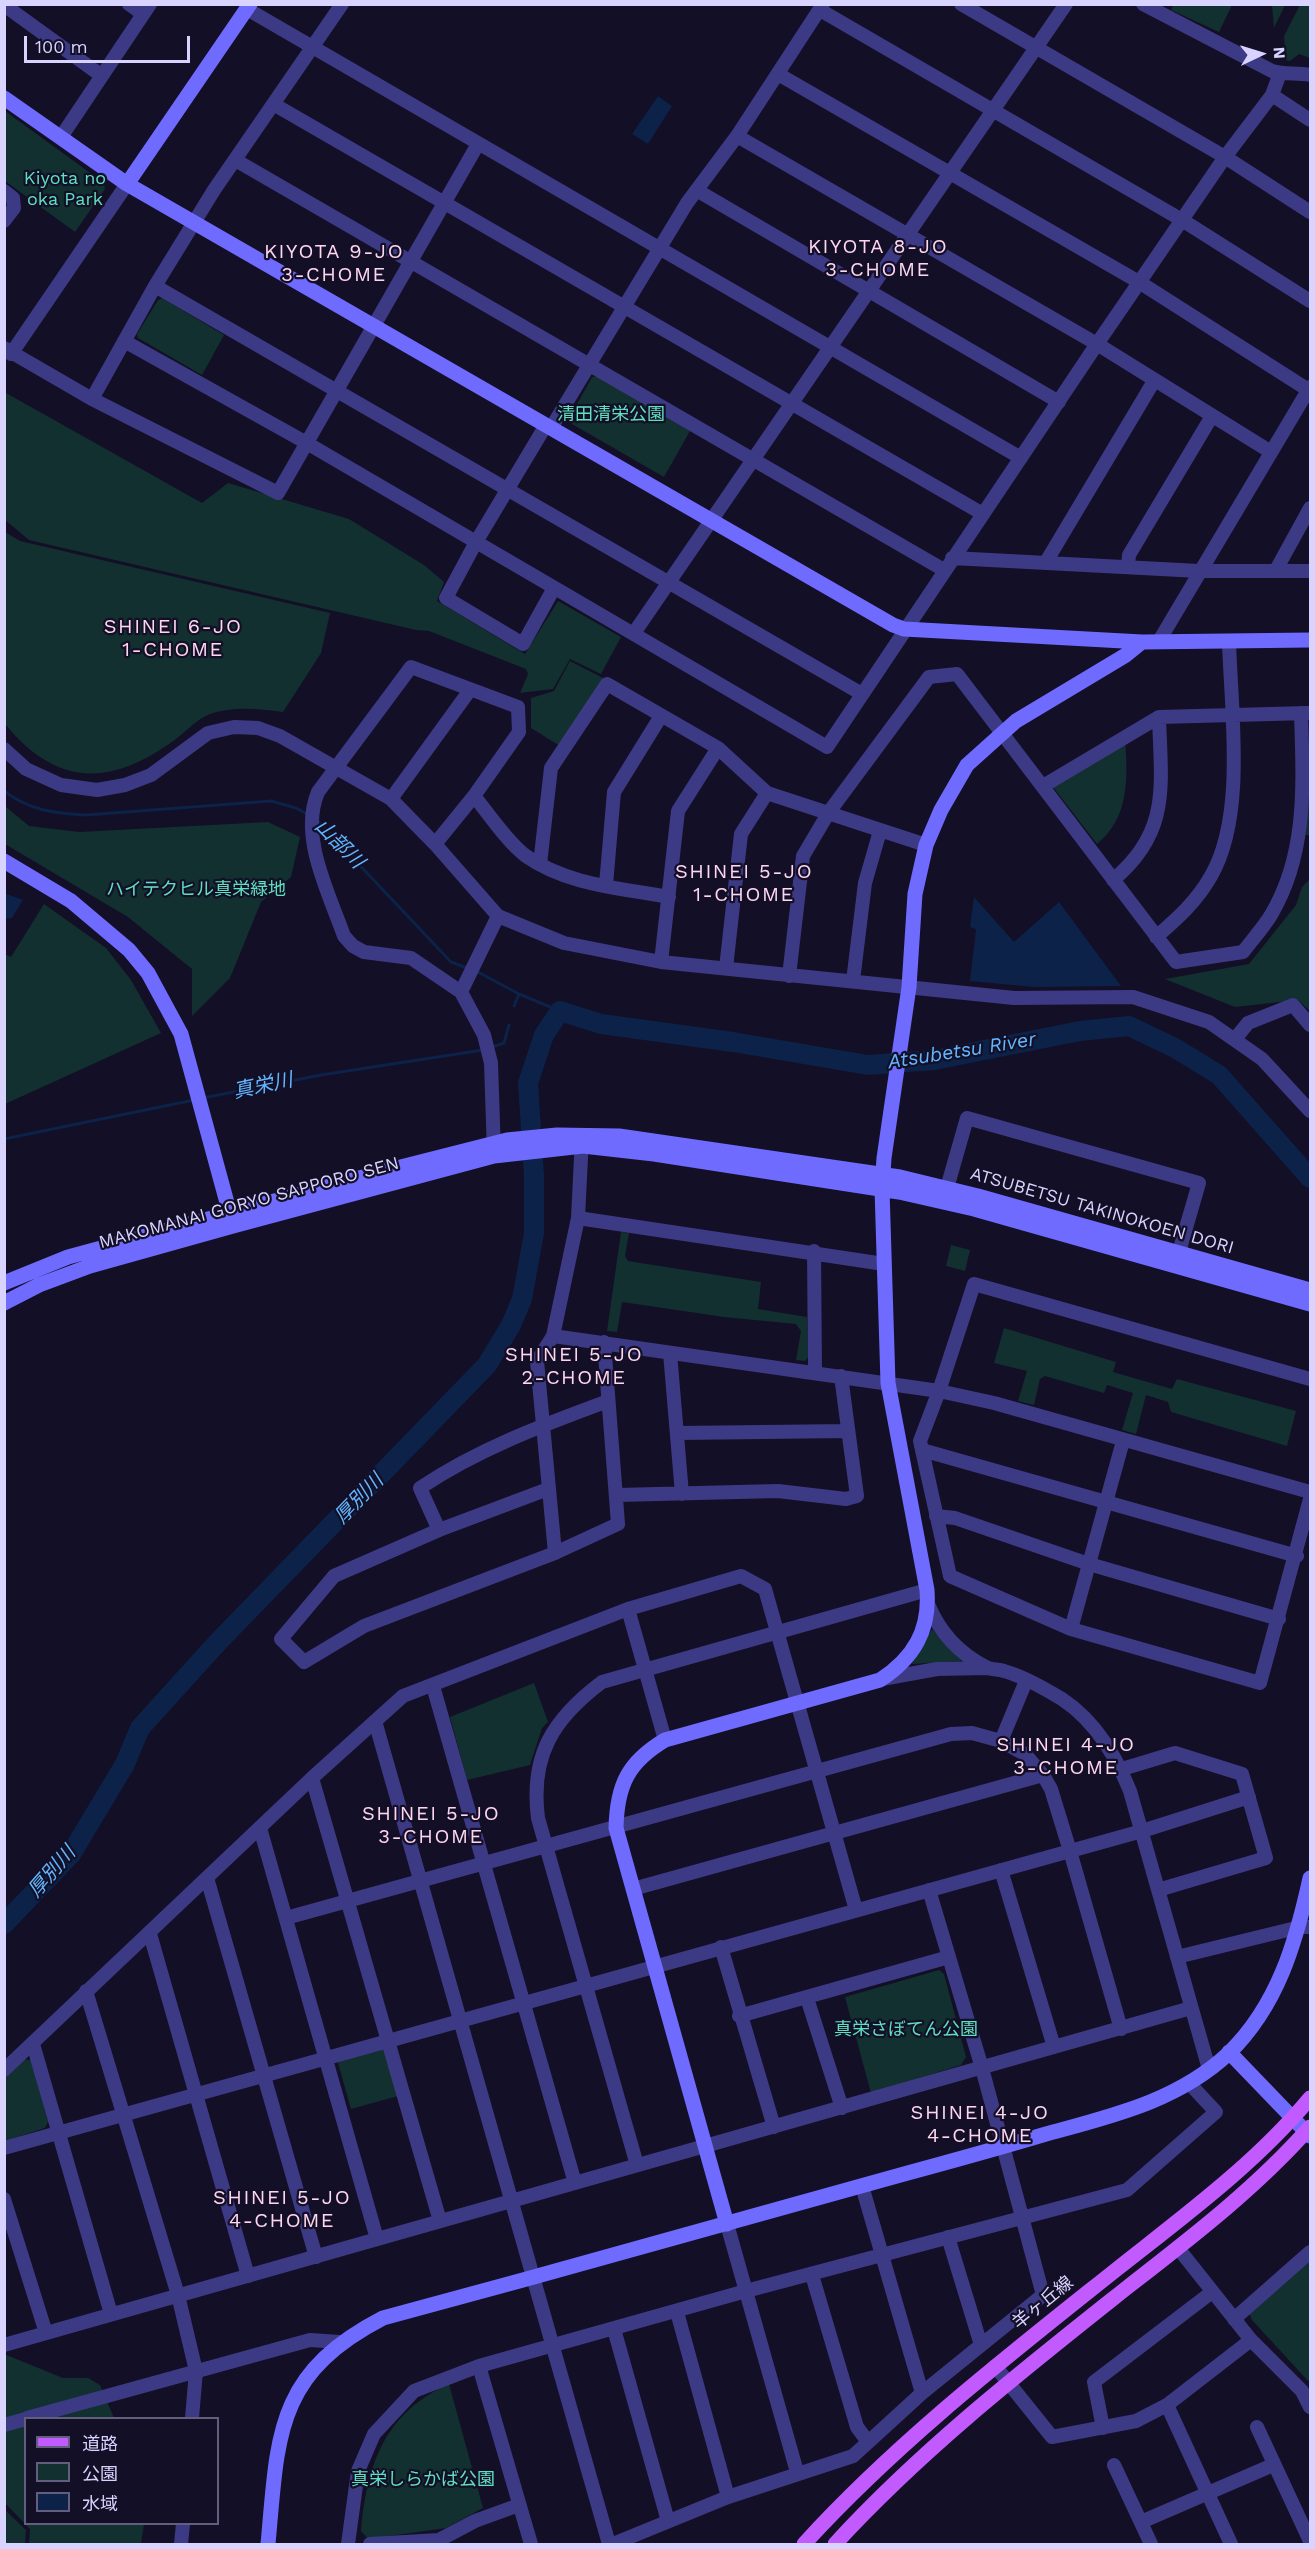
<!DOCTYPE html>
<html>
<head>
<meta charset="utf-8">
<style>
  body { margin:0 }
  #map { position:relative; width:1315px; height:2549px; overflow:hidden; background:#130f26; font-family:"Work Sans","Noto Sans JP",sans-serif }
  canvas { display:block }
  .frame { position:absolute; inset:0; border:6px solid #d9d4ff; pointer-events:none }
  .legend { position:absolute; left:24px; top:2417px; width:195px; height:108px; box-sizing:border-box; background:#130f26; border:2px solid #625e7d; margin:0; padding:8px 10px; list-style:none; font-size:18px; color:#d9d4ff }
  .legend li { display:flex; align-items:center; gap:12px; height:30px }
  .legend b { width:30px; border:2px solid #625e7d }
  .north { position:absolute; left:1231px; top:24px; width:60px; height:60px; -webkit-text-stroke:4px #130f26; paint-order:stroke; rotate:86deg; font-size:16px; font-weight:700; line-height:24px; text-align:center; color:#d9d4ff }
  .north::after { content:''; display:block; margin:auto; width:21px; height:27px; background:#d9d4ff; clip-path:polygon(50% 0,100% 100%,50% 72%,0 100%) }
  .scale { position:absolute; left:24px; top:36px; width:166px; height:27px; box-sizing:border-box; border:3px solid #d9d4ff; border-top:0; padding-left:8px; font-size:18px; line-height:21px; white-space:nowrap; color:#d9d4ff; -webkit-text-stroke:4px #130f26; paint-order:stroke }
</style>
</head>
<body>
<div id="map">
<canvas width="1315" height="2549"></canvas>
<div class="frame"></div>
<ul class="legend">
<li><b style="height:8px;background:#c25bff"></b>道路</li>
<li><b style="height:16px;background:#12302f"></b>公園</li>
<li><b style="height:16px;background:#0c2248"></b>水域</li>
</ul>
<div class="north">N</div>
<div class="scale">100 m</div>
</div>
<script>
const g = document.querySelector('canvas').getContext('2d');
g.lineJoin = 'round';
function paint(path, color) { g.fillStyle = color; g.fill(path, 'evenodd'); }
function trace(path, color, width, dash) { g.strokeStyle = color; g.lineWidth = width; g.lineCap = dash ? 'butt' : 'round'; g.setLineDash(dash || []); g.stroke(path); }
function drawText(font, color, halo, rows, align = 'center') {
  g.font = font + ' "Work Sans","Noto Sans JP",sans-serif'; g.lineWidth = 4.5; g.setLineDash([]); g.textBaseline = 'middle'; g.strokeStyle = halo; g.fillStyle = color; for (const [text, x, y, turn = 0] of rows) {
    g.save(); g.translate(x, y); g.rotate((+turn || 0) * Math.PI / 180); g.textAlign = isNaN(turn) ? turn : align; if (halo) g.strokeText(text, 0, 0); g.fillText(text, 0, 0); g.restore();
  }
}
paint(new Path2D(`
  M 1174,4 L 1232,4 L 1232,5 L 1219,32 L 1171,10 Z
  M 1272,5 L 1285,5 L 1274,28 Z
  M 1300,5 L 1310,5 L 1310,58 L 1299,54 L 1290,61 L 1286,60 L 1284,36 Z
  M 5,111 L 104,183 L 105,189 L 75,232 L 5,181 Z
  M 162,298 L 224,335 L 202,375 L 138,338 L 137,334 L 158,300 Z
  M 598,376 L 690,431 L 664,477 L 572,424 L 570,417 L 592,377 Z
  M 4,389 L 6,393 L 202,503 L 228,483 L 349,519 L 424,565 L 444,582 L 437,601 L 525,654 L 558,601 L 621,637 L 601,674 L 570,659 L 553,689 L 520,693 L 528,674 L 526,669 L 429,631 L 416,630 L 29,540 L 5,520 Z
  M 5,532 L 20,541 L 330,613 L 321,653 L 283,712 C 258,709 234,706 210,714 C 196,719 182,736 169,744 C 107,787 55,785 5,724 Z
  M 570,661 L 603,678 L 560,746 L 531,728 L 531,698 L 554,691 Z
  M 1125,740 C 1128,779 1129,818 1097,844 L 1053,787 Z
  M 1310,768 L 1310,835 L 1305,835 Z
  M 5,806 L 29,826 L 79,832 L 268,822 L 300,837 L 291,877 L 261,902 L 230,978 L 192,1016 L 192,969 L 128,917 L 5,844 Z
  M 1310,879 L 1310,1011 L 1298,1000 L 1235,1007 L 1165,979 L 1249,964 L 1296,905 L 1302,887 Z
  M 44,904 L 106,948 L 131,980 L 161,1033 L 5,1104 L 5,954 L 11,957 Z
  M 621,1232 L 629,1233 L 625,1256 L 628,1261 L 761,1282 L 758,1309 L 807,1317 L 808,1357 L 805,1361 L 796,1360 L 801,1331 L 796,1324 L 724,1317 L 622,1302 L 617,1332 L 607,1331 Z
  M 951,1245 L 970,1250 L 965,1271 L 946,1266 Z
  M 1004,1328 L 1116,1362 L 1113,1372 L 1172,1389 L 1177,1379 L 1296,1411 L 1287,1446 L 1171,1412 L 1168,1402 L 1146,1395 L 1136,1434 L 1122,1430 L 1133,1393 L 1107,1385 L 1104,1393 L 1045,1376 L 1040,1379 L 1034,1405 L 1018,1401 L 1027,1371 L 994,1363 Z
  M 932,1629 L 963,1659 L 961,1661 L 912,1664 Z
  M 534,1683 L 548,1722 L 542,1728 L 530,1765 L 467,1780 L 450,1717 Z
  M 939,1970 L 944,1974 L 966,2057 L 961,2065 L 871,2093 L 845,1997 Z
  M 383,2048 L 398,2096 L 351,2109 L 338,2063 L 341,2059 Z
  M 21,2059 L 31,2060 L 48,2122 L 45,2128 L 5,2141 L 5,2075 Z
  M 1310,2260 L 1310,2383 L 1252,2320 L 1249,2313 Z
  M 4,2354 L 63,2378 L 88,2378 L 100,2385 L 114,2418 L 26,2418 L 26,2524 L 144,2524 L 141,2544 L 29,2544 L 30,2529 L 5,2503 Z
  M 449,2384 L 483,2508 L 446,2528 L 368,2539 L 361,2531 C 367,2465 384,2413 449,2384 Z
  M 5,2510 L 26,2530 L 25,2544 L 5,2544 Z`), '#12302f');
paint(new Path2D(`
  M 658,96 L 672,106 L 648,144 L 632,134 Z
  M 4,893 L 23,900 L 12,918 L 5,919 Z
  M 974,897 L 1014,942 L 1059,902 L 1121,986 L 1034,987 L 970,981 L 976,929 L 970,927 Z`), '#0c2248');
trace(new Path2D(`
  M 4,791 C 31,811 53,813 86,815 L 271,801 L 296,808 L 309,815
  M 317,820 L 451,962 L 467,968
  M 476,971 L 519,994 L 560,1011
  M 514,1006 L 519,994
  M 492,1047 L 504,1043 L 509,1025
  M 203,1098 L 321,1075 L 483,1050
  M 4,1139 L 194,1100`), '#0c2248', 3);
trace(new Path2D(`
  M 4,1924 L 71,1854 L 125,1764 L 140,1728 L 218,1642 L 487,1365 L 511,1325 L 522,1299 L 534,1233 L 534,1175 L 528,1083 L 544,1035 L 560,1011 L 601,1024 L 733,1042 L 868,1065 L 934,1060 L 1080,1031 L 1129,1026 L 1175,1048 L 1219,1075 L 1310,1178`), '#0c2248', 20);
trace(new Path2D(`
  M 129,4 L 143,14
  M 961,4 L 1225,157 L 1310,212
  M 1143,4 L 1272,71 C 1285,75 1297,72 1310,75
  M 4,5 L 102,76
  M 247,9 L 1021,458
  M 820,10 L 1182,220 L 1310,301
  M 778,74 L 1139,282 L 1310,391
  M 1272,95 L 1310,120
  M 275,105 L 983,514
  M 737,136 L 1097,344 L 1271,452
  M 61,137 L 150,4
  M 237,161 L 944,570
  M 4,191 L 13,198 L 14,208 L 4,221
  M 698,191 L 1059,402
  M 155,286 L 862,694
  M 124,341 L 305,442 L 827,747 L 1097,344 L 1225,157 L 1272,95 L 1280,73
  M 4,348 L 92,399 L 278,493 L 478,144
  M 11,354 L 127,184
  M 92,399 L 155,286 L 214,190 L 342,4
  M 546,425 L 476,542 L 446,598 L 523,644 L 554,588
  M 551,428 L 687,203 L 737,136 L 823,4
  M 952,558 L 1199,571 L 1310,571
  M 1046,562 L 1154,381
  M 1128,567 L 1129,555 L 1212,416
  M 1276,570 L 1310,508
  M 634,633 L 1066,4
  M 1159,641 L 1310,387
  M 4,749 L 26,769 L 61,785 L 97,790 L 125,785 L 151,775 L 208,733 L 234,727 L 258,728 L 280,736 L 391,799 L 435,844 L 498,916 L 564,943 L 661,962 L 1014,998 L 1133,997 L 1209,1022 L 1262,1059 L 1310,1111
  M 1043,786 L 1159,717 L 1308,713
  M 474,796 C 489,814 508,843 526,856 C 567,885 621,888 669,897
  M 391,799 L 470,690
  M 435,844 L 474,796 L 519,732 L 518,707 L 411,667 L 318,792 C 299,837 329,893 344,936 L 353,946 L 364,952 L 411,958 L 461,992 L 484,1035 L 491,1063 L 494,1153
  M 540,864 L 551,768 L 607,684 L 718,748 L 767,793 L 926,845
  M 1113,880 C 1171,832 1161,785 1159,717
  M 606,885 L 614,792 L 661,716
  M 1156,937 C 1177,919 1197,901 1211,876 C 1246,816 1231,711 1229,642
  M 661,962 L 678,811 L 718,748
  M 726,968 L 741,834 L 767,793
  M 789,976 L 803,856 L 829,812 L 929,677 L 957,674 L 1176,962 L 1243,952 C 1252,940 1263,928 1271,915 C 1308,853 1303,782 1301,713
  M 853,981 L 865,883 L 880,831
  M 461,992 L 498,916
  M 1235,1039 L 1248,1023 L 1293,1005 L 1310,1025
  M 582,1137 L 578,1218 L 553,1336 L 939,1391 L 994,1403 L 1310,1492
  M 947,1188 L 967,1118 L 1199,1183 L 1179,1252
  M 578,1218 L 884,1264
  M 814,1251 L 815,1372
  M 553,1336 L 537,1361 L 555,1553
  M 670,1353 L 682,1494
  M 1310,1379 L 974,1284 L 939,1391 L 920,1441 L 950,1576 L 1071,1629 L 1260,1683 L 1310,1499
  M 678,1433 L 848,1431
  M 922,1450 L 1297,1556
  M 548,1489 L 439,1530 L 334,1576 L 281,1639 L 304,1662 L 364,1626 L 555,1553 L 618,1524 L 604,1342
  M 617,1495 L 778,1491 L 846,1499 L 857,1496 L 841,1376
  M 936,1516 L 955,1518 L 1089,1564 L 1279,1619
  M 439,1530 L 420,1488 C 478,1449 543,1425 608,1401
  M 928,1604 C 939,1631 958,1653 986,1667 C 991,1670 998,1669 1004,1671 C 1019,1675 1036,1684 1050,1692 C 1089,1712 1114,1751 1130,1791 L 1209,2069
  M 628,1609 L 665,1740
  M 1071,1629 L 1123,1441
  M 882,1679 L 937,1669 L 987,1668
  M 433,1686 L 575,2183
  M 375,1721 L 609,2544
  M 1001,1741 L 1026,1681
  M 1122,1769 L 1175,1753 L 1242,1774 L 1266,1858 L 1158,1890
  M 312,1778 L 440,2221
  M 260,1828 L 377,2239
  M 1001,1870 L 1054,2047
  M 207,1878 L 316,2257
  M 633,1889 L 1043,1775
  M 286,1918 L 951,1734 L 972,1733 L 1001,1741 L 1025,1754 L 1043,1775 L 1051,1789 L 1070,1851 L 1121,2029
  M 150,1934 L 248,2276
  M 721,1947 L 774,2127
  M 1177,1957 L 1300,1927 L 1310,1927
  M 86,1991 L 178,2295 L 196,2371 L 192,2418
  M 807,1998 L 842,2108
  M 739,2016 L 949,1957
  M 33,2044 L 111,2314
  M 4,2070 L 312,1778 L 403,1696 L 628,1609 L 741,1576 L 765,1589 L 856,1910
  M 4,2148 L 1142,1831 L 1249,1797
  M 637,2165 L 538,1818 C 530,1755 553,1719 602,1682 L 927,1590
  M 862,2186 L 922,2393
  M 4,2199 L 46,2333
  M 727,2224 L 797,2472
  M 948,2237 L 981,2345
  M 1178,2248 L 1251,2340 L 1302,2391 L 1310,2407
  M 812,2275 L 857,2427 L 868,2442
  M 677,2312 L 728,2497
  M 1234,2319 L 1310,2252
  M 614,2329 L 668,2521
  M 4,2345 L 1191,2008
  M 479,2366 L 531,2544
  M 995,2366 L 1052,2437 L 1136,2421 L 1167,2405 L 1231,2544
  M 1167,2405 L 1251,2340
  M 27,2418 L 310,2340 L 340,2342
  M 4,2425 L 26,2419
  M 1257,2427 L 1310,2541
  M 1103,2428 L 1094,2382 L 1212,2292
  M 1114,2465 L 1151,2544
  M 1141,2522 L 1273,2465
  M 181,2544 L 183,2524
  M 348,2544 L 358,2471 L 374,2434 L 414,2391 L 479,2366 L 746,2291 L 1127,2190 L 1216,2112 L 1189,2083
  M 370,2544 L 439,2540
  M 436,2544 L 439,2540 L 475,2521 L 519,2505
  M 613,2544 L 728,2497 L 853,2456 L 922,2393 L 1043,2295 L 982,2068 L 929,1890`), '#3d3a85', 14);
trace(new Path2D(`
  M 4,98 L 127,184 L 893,625 L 904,629 L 1142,642
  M 127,184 L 250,4
  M 4,861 L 71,901 L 129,950 L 148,973 L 181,1034 L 232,1221
  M 4,1283 L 68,1257 L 385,1171 L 507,1140 L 557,1135 L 619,1136 L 900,1177 L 978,1196 L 1310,1290
  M 4,1303 L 39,1285 L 90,1266 L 233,1226 L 494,1156 L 583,1146 L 654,1154 L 899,1192 L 974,1209 L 1310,1304
  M 1229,2052 L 1310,2136
  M 727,2224 L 616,1828 C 617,1785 628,1762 665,1740 L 880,1680 C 914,1658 930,1630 927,1590 L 888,1383 L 882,1189 L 884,1158 L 909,987 L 915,894 L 926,845 L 941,810 L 967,765 L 1016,721 L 1126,655 L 1142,642 L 1310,640
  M 268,2544 C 278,2435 275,2374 383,2318 C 557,2271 731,2223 904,2174 C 952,2161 999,2148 1046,2134 C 1112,2116 1178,2101 1229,2053 C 1278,2005 1296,1942 1310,1878`), '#6f6bff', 15);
trace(new Path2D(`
  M 804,2544 C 898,2441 1008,2356 1117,2269 C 1184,2216 1255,2164 1310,2098
  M 835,2544 C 923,2448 1027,2367 1129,2286 C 1192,2237 1257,2187 1310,2127`), '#c25bff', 15);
drawText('18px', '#5fe0c0', '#130f26', [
  ["Kiyota no",65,179],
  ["oka Park",65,200],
  ["清田清栄公園",611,415],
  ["ハイテクヒル真栄緑地",196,890],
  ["真栄さぼてん公園",906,2030],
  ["真栄しらかば公園",423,2480]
]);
drawText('18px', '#d9d4ff', '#130f26', [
  ["MAKOMANAI GORYO SAPPORO SEN",249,1203,-15],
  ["ATSUBETSU TAKINOKOEN DORI",1102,1211,16],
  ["羊ヶ丘線",1043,2303,-39]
]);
g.letterSpacing = '1.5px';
drawText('20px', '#ffd6f0', '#130f26', [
  ["KIYOTA 8-JO",878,247],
  ["3-CHOME",878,270],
  ["KIYOTA 9-JO",334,252],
  ["3-CHOME",334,275],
  ["SHINEI 6-JO",173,627],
  ["1-CHOME",173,650],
  ["SHINEI 5-JO",744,872],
  ["1-CHOME",744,895],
  ["SHINEI 5-JO",574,1355],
  ["2-CHOME",574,1378],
  ["SHINEI 4-JO",1066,1745],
  ["3-CHOME",1066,1768],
  ["SHINEI 5-JO",431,1814],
  ["3-CHOME",431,1837],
  ["SHINEI 4-JO",980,2113],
  ["4-CHOME",980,2136],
  ["SHINEI 5-JO",282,2198],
  ["4-CHOME",282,2221]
]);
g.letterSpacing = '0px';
drawText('italic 20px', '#62b6ff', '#130f26', [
  ["山部川",339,844,45],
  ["Atsubetsu River",962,1051,-9],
  ["真栄川",263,1086,-12],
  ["厚別川",359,1499,-46],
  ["厚別川",52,1872,-49]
]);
</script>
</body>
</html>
